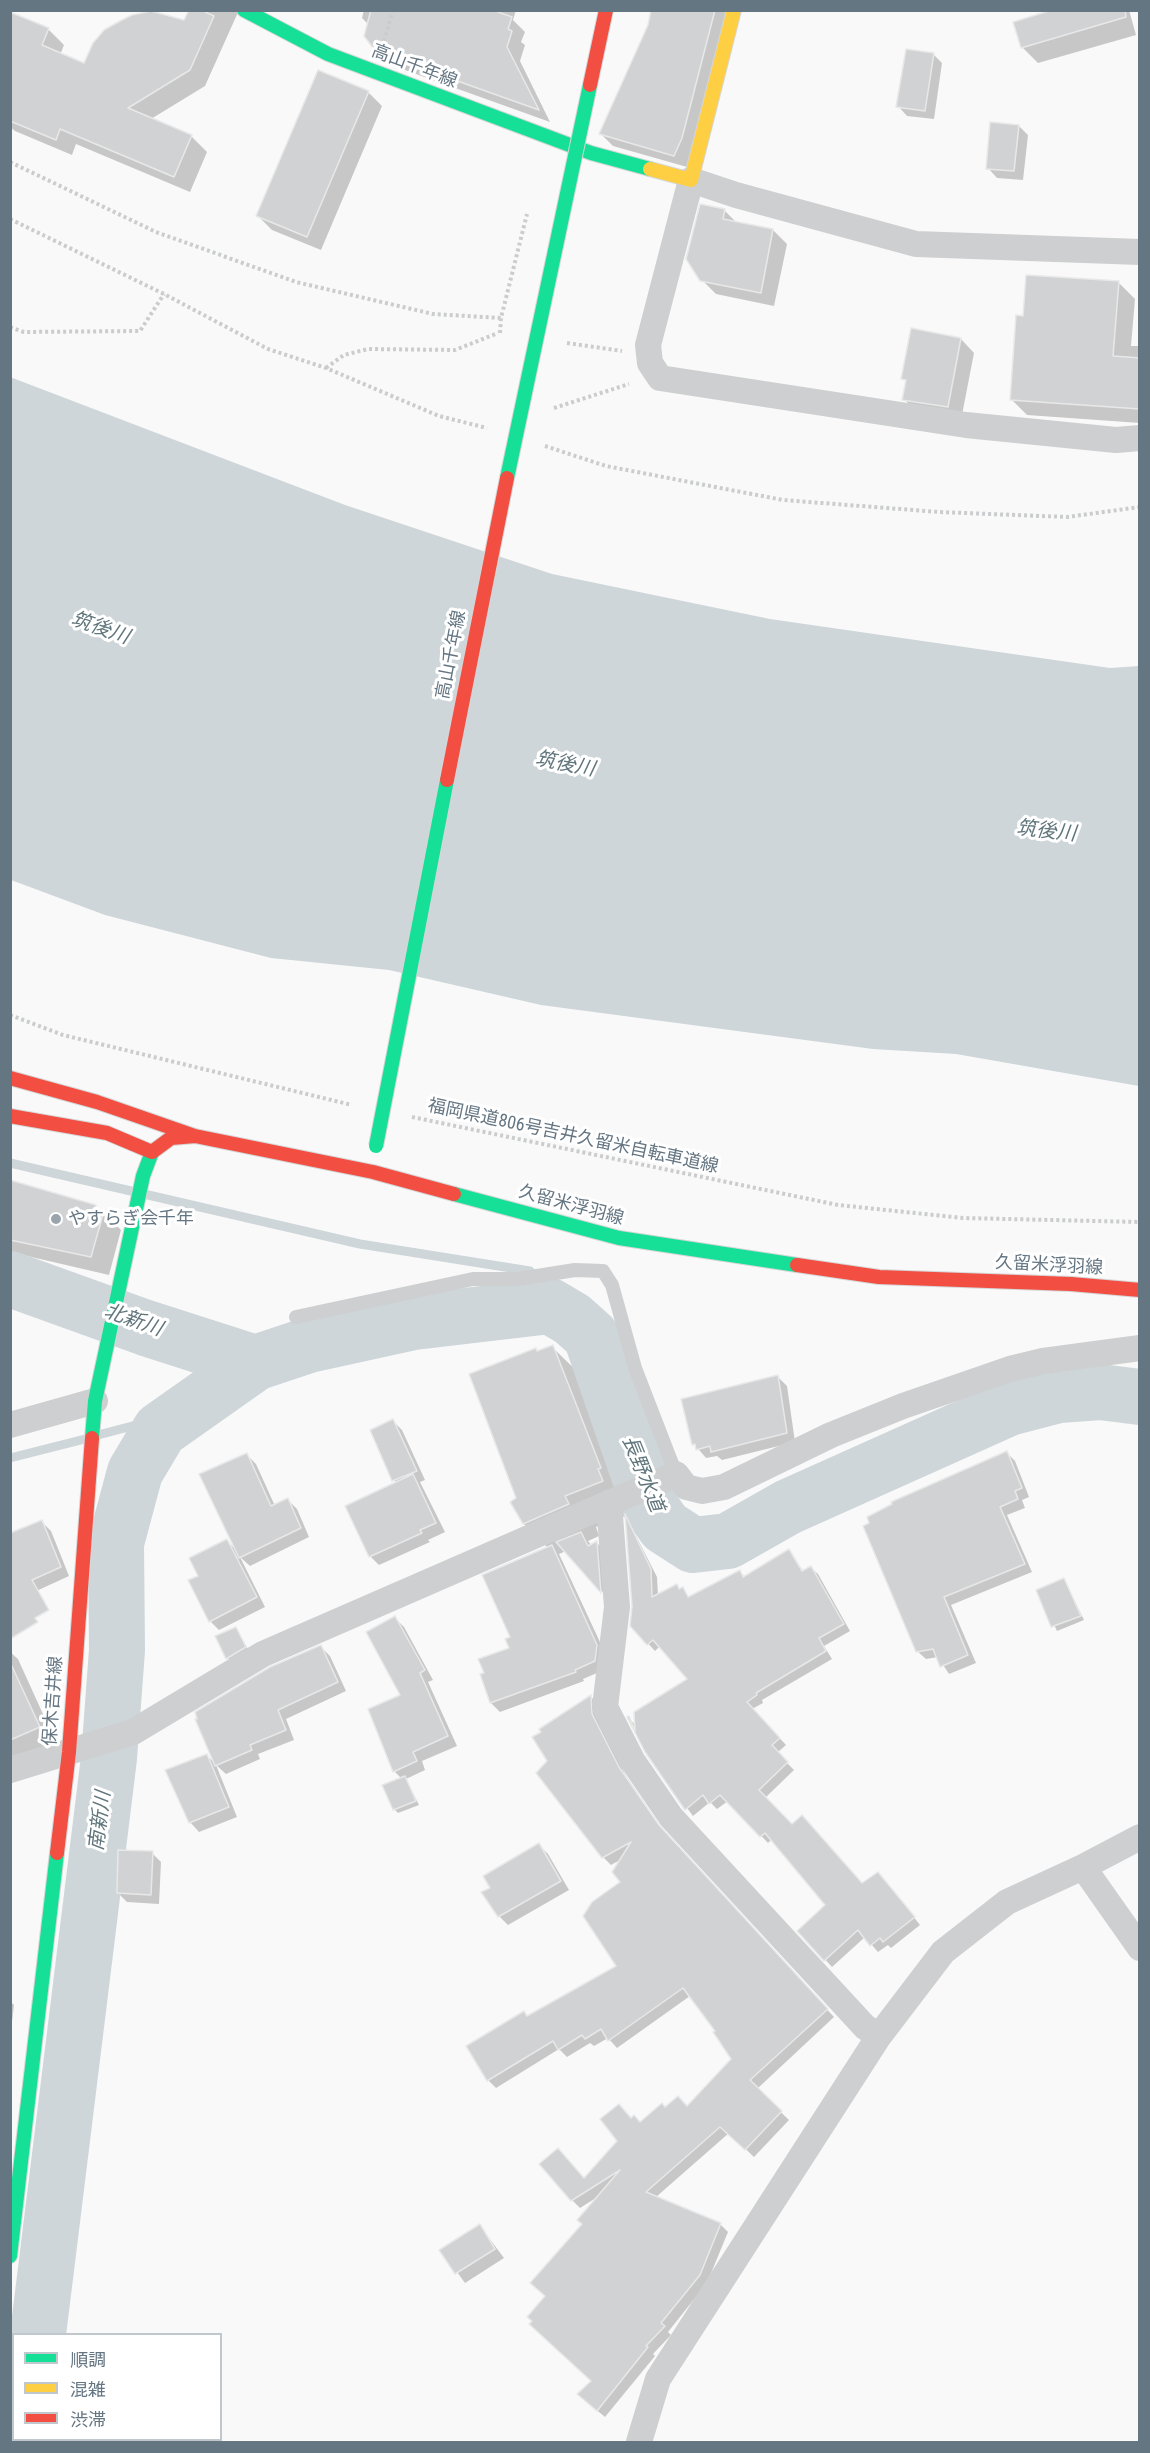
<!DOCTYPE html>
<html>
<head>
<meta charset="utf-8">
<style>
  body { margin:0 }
  #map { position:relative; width:1150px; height:2453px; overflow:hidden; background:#f9f9f9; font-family:"Roboto Condensed","Noto Sans JP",sans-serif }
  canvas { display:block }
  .frame { position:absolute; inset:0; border:12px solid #657683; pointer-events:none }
  .legend { position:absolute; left:12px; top:2333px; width:210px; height:108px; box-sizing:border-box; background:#fff; border:2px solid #c1c8cd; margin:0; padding:8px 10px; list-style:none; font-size:18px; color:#657683 }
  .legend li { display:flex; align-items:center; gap:12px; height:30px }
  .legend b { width:30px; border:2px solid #c1c8cd }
</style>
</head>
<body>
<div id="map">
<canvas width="1150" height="2453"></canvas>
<div class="frame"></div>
<ul class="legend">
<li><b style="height:8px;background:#16e098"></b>順調</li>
<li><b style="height:8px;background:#ffcf43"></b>混雑</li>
<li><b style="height:8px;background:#f24e42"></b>渋滞</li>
</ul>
</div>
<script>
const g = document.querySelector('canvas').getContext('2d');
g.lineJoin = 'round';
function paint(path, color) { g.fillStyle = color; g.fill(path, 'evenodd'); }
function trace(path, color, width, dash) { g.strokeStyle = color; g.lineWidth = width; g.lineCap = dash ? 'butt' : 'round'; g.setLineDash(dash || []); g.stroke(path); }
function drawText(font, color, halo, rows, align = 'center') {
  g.font = font + ' "Roboto Condensed","Noto Sans JP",sans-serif'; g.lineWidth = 6; g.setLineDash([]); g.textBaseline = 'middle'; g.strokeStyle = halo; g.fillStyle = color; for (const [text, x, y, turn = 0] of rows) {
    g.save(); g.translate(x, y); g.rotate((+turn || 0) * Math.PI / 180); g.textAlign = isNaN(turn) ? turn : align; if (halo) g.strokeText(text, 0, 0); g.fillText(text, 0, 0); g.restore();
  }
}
paint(new Path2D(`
  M 10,377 L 345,505 L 552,574 L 770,619 L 1110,668 L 1139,666 L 1139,1086 L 956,1054 L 873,1049 L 541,1005 L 389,970 L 271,958 L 105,915 L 11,880 Z`), '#ced6d9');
paint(new Path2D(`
  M 190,10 L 239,10 L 205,86 L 151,119 L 191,136 L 207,152 L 190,192 L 76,144 L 72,155 L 15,131 L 10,127 L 10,13 L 48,29 L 64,45 L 60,55 L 85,65 L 185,22 Z
  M 364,10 L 516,10 L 513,20 L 525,32 L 521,42 L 525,45 L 520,61 L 550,122 L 391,65 L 377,51 L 369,25 L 362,18 Z
  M 653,10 L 730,10 L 687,167 L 613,146 L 601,134 L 649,25 Z
  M 1057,10 L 1129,10 L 1136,35 L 1038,63 L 1022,47 Z
  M 933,54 L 942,63 L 934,119 L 907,116 L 898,106 Z
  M 368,92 L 382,106 L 321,250 L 272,230 L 258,216 Z
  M 1019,126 L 1028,135 L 1023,180 L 997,178 L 988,168 Z
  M 724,210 L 737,223 L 773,230 L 787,244 L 774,306 L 716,294 L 702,280 Z
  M 1119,283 L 1135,299 L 1131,346 L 1140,346 L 1140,423 L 1027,415 L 1011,399 L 1025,318 Z
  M 961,339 L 974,353 L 961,420 L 918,413 L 904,399 L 907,383 L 903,378 Z
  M 10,1181 L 95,1206 L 103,1212 L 121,1230 L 109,1275 L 10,1252 Z
  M 552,1347 L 584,1378 L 631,1499 L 629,1501 L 633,1513 L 596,1527 L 599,1536 L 588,1541 L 592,1546 L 597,1543 L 606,1552 L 609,1599 L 566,1551 L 559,1554 L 606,1655 L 604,1670 L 583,1679 L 584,1681 L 500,1712 L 491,1703 L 482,1675 L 511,1648 L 512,1637 L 548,1548 L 524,1524 L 518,1499 L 538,1353 Z
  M 778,1377 L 787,1386 L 795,1442 L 722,1460 L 717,1456 L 706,1458 L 694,1444 L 683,1400 Z
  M 393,1421 L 402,1430 L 425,1480 L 420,1482 L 445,1532 L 428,1540 L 430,1542 L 379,1565 L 370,1556 L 397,1483 L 394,1480 Z
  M 1007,1453 L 1015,1461 L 1029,1497 L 1022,1500 L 1025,1508 L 1007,1515 L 1032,1572 L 951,1605 L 976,1663 L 949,1674 L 938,1657 L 926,1659 L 917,1651 Z
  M 247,1455 L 256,1464 L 275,1506 L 288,1500 L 297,1509 L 309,1537 L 250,1566 L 240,1557 L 265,1607 L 219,1630 L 210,1621 L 200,1577 L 227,1541 L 237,1551 Z
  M 627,1518 L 657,1577 L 658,1596 L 676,1586 L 690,1598 L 740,1572 L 745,1577 L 789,1551 L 804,1572 L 811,1568 L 818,1574 L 850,1631 L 824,1646 L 832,1659 L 762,1700 L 763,1703 L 752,1709 L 786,1745 L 777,1753 L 794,1770 L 765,1798 L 792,1826 L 863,1885 L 885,1881 L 920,1925 L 891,1948 L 888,1945 L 878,1952 L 865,1937 L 832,1967 L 799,1931 L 828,1905 L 772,1839 L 768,1843 L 728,1801 L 717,1809 L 710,1802 L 693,1816 L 646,1752 L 629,1718 L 636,1726 L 690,1680 L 660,1646 L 655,1651 L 631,1625 L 633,1606 Z
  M 41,1521 L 51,1531 L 69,1576 L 32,1593 L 22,1583 Z
  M 1064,1579 L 1084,1620 L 1057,1631 L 1038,1591 Z
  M 395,1618 L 404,1627 L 433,1680 L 428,1682 L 457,1746 L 422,1761 L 425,1770 L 406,1779 L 419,1805 L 398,1813 L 394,1809 L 402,1779 L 394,1771 L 403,1695 Z
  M 236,1628 L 249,1651 L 232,1662 L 227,1658 Z
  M 321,1647 L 330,1656 L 346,1691 L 286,1719 L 294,1740 L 258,1754 L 260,1759 L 226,1774 L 216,1765 L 237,1817 L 199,1832 L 190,1822 L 207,1756 L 216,1764 Z
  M 10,1652 L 18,1659 L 57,1745 L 10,1775 Z
  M 591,1697 L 598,1704 L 599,1723 L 626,1776 L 666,1835 L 834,2017 L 757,2089 L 789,2120 L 754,2157 L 729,2133 L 656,2197 L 720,2224 L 728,2232 L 707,2283 L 668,2332 L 671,2335 L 653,2354 L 655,2356 L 605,2417 L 587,2402 L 592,2381 L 546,2297 L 599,2196 L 580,2208 L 572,2200 L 585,2180 L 619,2141 L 632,2119 L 641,2124 L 666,2109 L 687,2108 L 733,2060 L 717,2031 L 690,1996 L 617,2048 L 608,2038 L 594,2046 L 590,2043 L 567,2057 L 559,2049 L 496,2088 L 488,2080 L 528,2017 L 618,1967 L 622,1859 L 611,1865 L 603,1857 L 549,1761 Z
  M 539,1845 L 548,1854 L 569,1890 L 508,1925 L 499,1916 L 492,1888 Z
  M 152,1853 L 161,1862 L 159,1904 L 127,1902 L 118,1893 Z
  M 10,2001 L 14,2005 L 10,2038 Z
  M 480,2226 L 504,2258 L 465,2283 L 441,2250 Z`), '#0003');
trace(new Path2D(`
  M 10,1163 L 360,1244 L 530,1271 L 550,1306
  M 98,1435 L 140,1424 L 160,1430
  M 10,1458 L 85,1439`), '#ced6d9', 9);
trace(new Path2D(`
  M 10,1279 L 146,1328 L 255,1363
  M 38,2334 L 109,1758 L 117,1650 L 116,1543 L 135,1472 L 160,1430 L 255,1363 L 309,1345 L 414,1322 L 550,1306 L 572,1319 L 591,1336 L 650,1506 L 665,1527 L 693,1545 L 728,1541 L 788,1507 L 1009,1408 L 1059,1395 L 1100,1392 L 1140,1397
  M 23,2442 L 24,2440`), '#ced6d9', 56);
const building = new Path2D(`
  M 189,10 L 201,10 L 214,16 L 190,70 L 128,108 L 192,135 L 174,177 L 60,129 L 56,140 L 10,121 L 10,12 L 49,28 L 42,45 L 84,63 L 93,43 L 104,30 L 120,21 L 132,15 L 151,11 L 184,20 Z
  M 371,10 L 493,10 L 512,17 L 508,29 L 512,31 L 507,47 L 539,110 L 376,52 L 364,36 Z
  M 651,10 L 715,10 L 682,138 L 674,156 L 599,134 L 648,25 Z
  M 1052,10 L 1125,10 L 1126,17 L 1021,48 L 1013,22 Z
  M 906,49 L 934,53 L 925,111 L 896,107 Z
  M 318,70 L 369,91 L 307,237 L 256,216 Z
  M 990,122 L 1019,125 L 1014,171 L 986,169 Z
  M 700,204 L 725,209 L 723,219 L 773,229 L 761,293 L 700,281 L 686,259 Z
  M 1026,275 L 1119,281 L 1113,356 L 1140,358 L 1140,409 L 1010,400 L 1016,315 L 1023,316 Z
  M 911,328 L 961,338 L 948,407 L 902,400 L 906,380 L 901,379 Z
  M 10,1180 L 96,1205 L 95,1208 L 104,1211 L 91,1257 L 10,1240 Z
  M 553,1345 L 601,1468 L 598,1469 L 603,1481 L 565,1496 L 569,1504 L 523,1524 L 510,1502 L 516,1498 L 469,1374 L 536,1348 L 537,1351 Z
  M 778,1375 L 787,1433 L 711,1452 L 710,1446 L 696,1450 L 695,1444 L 692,1445 L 681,1399 Z
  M 393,1419 L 417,1471 L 392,1481 L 370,1430 Z
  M 1007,1451 L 1022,1488 L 1015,1491 L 1018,1499 L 1000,1507 L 1025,1564 L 944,1597 L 968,1655 L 940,1667 L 933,1649 L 916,1652 L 863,1526 L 869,1523 L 867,1517 L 892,1504 L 891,1502 Z
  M 247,1453 L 271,1506 L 288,1498 L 301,1528 L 239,1558 L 199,1474 Z
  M 413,1474 L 436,1523 L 420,1530 L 422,1533 L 369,1557 L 345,1506 Z
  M 625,1514 L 651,1569 L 652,1597 L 677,1584 L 679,1589 L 683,1587 L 688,1597 L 740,1570 L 743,1577 L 789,1549 L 802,1571 L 811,1566 L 844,1624 L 819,1638 L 826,1651 L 756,1693 L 757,1695 L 747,1702 L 780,1738 L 772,1745 L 788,1762 L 759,1790 L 792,1824 L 802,1815 L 862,1883 L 878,1872 L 915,1917 L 883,1942 L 880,1938 L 870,1946 L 858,1930 L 824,1961 L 797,1931 L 825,1905 L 765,1833 L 760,1837 L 720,1795 L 709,1804 L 703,1795 L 685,1810 L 645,1752 L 627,1717 L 629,1716 L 635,1731 L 634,1712 L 687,1679 L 653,1640 L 647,1645 L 630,1626 L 632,1606 Z
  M 42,1520 L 61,1567 L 32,1580 L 49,1610 L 35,1618 L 38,1622 L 10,1639 L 10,1533 Z
  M 581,1532 L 588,1546 L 597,1541 L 601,1593 L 556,1542 Z
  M 227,1539 L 257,1597 L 209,1622 L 188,1580 L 198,1576 L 189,1558 Z
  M 552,1545 L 597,1645 L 595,1661 L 575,1670 L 576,1672 L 490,1703 L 480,1674 L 484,1673 L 478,1659 L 509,1648 L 505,1639 L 510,1637 L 482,1575 Z
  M 1064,1578 L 1081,1616 L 1051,1627 L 1036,1590 Z
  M 395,1616 L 425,1670 L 420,1673 L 448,1736 L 413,1752 L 417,1761 L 393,1772 L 368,1709 L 400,1695 L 366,1632 Z
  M 236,1627 L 246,1647 L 226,1659 L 215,1636 Z
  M 321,1645 L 338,1682 L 278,1710 L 286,1730 L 250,1745 L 252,1750 L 215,1766 L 195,1719 L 197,1719 L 195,1712 L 270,1667 Z
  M 10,1662 L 40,1727 L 10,1740 Z
  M 591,1695 L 592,1714 L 619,1767 L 659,1825 L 828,2009 L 750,2080 L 782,2111 L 745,2150 L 720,2127 L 646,2192 L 721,2223 L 700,2275 L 661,2323 L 665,2326 L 646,2346 L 648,2347 L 597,2411 L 577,2394 L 591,2381 L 529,2324 L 532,2321 L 527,2317 L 545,2296 L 530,2283 L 582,2224 L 577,2220 L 620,2170 L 571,2201 L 539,2164 L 558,2148 L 584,2178 L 617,2141 L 600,2119 L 619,2104 L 631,2118 L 634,2115 L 640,2122 L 662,2103 L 665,2107 L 678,2096 L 687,2106 L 731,2059 L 713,2032 L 715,2031 L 683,1988 L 608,2041 L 601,2029 L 585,2039 L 582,2035 L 558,2050 L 553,2041 L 487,2081 L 466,2046 L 524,2011 L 527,2016 L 616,1966 L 583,1916 L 592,1902 L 620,1882 L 612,1872 L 631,1842 L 602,1858 L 536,1773 L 547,1761 L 532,1737 L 541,1732 L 539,1729 Z
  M 207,1754 L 229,1807 L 189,1823 L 165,1770 Z
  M 405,1776 L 416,1801 L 393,1810 L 382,1785 Z
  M 539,1843 L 561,1881 L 498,1917 L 481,1892 L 490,1888 L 483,1876 Z
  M 118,1850 L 153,1851 L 151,1895 L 117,1893 Z
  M 480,2224 L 495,2249 L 455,2274 L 439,2250 Z`);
paint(building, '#d0d2d3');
trace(building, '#e8e8e8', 1.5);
const fast = new Path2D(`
  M 244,10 L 328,54 L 591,153 L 650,169
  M 454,1194 L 619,1238 L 797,1265
  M 92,1438 L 95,1401 L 143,1176 L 152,1152
  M 10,2256 L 57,1853`);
const slow = new Path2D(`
  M 650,169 L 691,180 L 734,10`);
const jam = new Path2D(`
  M 10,1078 L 97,1102 L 195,1136
  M 10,1116 L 107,1133 L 152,1152 L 171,1138 L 195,1136 L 373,1172 L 454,1194
  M 797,1265 L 879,1277 L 1071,1284 L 1140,1290
  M 57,1853 L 69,1752 L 92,1438`);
trace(fast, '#d5d6d7', 16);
trace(slow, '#d5d6d7', 16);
trace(jam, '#d5d6d7', 16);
trace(new Path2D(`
  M 384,41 L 393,10
  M 10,162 L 156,232 L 296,282 L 433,314 L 501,318 L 527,214
  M 10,219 L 164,294 L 268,349 L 326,368 L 439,416 L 487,428
  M 10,327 L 24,332 L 140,331 L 164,294
  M 500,333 L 501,318
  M 567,343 L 622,351
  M 326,368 L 344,355 L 368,349 L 455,350 L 498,333
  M 554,408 L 629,384
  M 545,446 L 606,466 L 783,500 L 939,512 L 1067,517 L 1140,507
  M 10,1015 L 63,1035 L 352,1105
  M 412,1117 L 838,1205 L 963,1218 L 1140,1222`), '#cbcccd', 4, [3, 3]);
trace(new Path2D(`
  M 296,1317 L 473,1279 L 518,1279 L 575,1270 L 603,1271 L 612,1285 L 635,1368 L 676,1474`), '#cecfd0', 14);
trace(new Path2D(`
  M 1140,252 L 916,244 L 736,195 L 691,180 L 648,345 L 650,363 L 660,378 L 966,425 L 1116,440 L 1140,438
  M 10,1425 L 95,1401
  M 609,1503 L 617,1607 L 605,1707 L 632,1760 L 671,1817 L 865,2027 L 879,2036
  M 10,1770 L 133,1732 L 263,1654 L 676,1474 L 686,1487 L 702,1491 L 724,1487 L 831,1435 L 903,1406 L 1010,1369 L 1043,1361 L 1140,1348
  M 1083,1867 L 1140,1948
  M 639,2442 L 658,2379 L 879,2036 L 943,1952 L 1007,1902 L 1083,1867 L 1140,1837`), '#cecfd0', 26);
trace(fast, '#16e098', 14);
trace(slow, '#ffcf43', 14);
trace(jam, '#f24e42', 14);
const fastBridge = new Path2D(`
  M 507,478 L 590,85
  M 376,1146 L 447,780`);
const jamBridge = new Path2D(`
  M 590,85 L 606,10
  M 447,780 L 507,478`);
trace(fastBridge, '#d5d6d7', 16, []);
trace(jamBridge, '#d5d6d7', 16, []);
trace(fastBridge, '#16e098', 14);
trace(jamBridge, '#f24e42', 14);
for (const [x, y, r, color] of [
  [56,1219,6,"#99a4ac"]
]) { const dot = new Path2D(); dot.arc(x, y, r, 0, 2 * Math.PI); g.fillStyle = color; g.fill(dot); trace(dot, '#fff', 2); }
drawText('18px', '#657683', '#fff', [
  ["高山千年線",414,67,21],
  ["高山千年線",452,655,-79],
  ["福岡県道806号吉井久留米自転車道線",573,1137,12],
  ["久留米浮羽線",571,1206,15],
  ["久留米浮羽線",1049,1266,3],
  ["保木吉井線",54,1701,-86]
]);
drawText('18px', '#657683', '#fff', [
  ["やすらぎ会千年",68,1219]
], 'left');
drawText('italic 20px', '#60757c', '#fff', [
  ["筑後川",100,629,19],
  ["筑後川",565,765,11],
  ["筑後川",1046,832,6],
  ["北新川",133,1321,19],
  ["長野水道",642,1474,68],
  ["南新川",101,1821,-83]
]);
</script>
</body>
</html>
